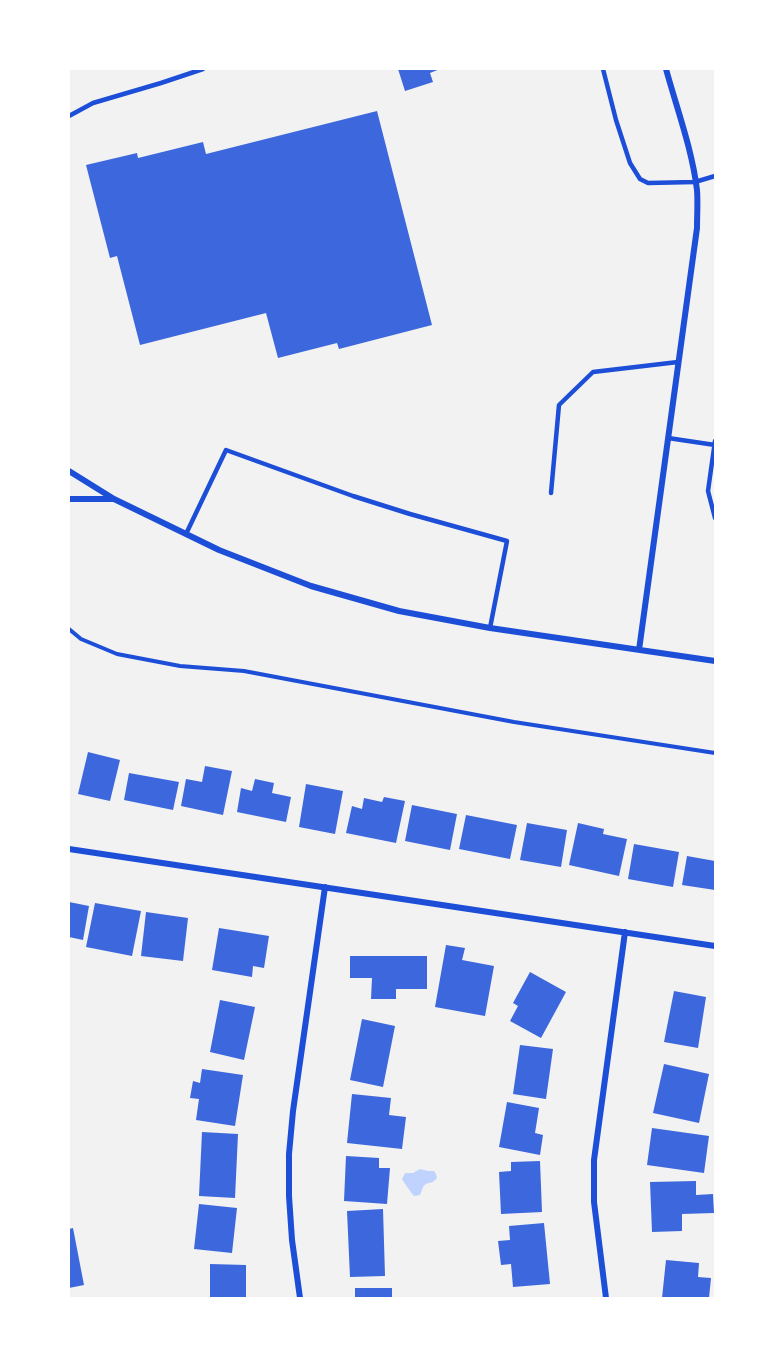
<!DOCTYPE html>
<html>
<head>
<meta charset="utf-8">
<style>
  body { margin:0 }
  #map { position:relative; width:784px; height:1367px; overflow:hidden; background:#f2f2f2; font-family:Jost,sans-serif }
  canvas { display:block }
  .frame { position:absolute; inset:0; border:70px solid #fff; pointer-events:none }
</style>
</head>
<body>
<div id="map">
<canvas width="784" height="1367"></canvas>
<div class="frame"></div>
</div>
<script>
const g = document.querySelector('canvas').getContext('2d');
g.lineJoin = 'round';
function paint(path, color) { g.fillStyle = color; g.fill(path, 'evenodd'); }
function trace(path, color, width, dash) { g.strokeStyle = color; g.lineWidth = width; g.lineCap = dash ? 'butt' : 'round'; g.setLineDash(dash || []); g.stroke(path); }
paint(new Path2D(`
  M 420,1169 L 428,1171 L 434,1171 L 436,1174 L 437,1178 L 433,1182 C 422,1184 424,1186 420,1195 L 414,1196 C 412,1194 403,1181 402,1179 L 405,1173 L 413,1173 Z`), '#bfd3fe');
paint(new Path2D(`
  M 398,69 L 440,69 L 430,73 L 433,82 L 405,91 Z
  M 377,111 L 432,325 L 339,349 L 337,343 L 278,358 L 266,313 L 140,345 L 117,256 L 110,258 L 86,165 L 137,153 L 138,158 L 203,142 L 206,154 Z
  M 88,752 L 120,760 L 110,801 L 78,794 Z
  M 205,766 L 232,771 L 223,815 L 181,806 L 186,779 L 202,782 Z
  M 129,773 L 179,782 L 173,810 L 124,800 Z
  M 255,779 L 274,783 L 272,793 L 291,797 L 286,822 L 237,812 L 241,788 L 252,791 Z
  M 306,784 L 343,791 L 335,834 L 299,827 Z
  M 384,797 L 405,801 L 396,843 L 346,833 L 352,806 L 362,809 L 364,798 L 382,802 Z
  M 412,805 L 457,814 L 450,850 L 405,841 Z
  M 466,815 L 517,825 L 510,859 L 459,849 Z
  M 527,823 L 567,830 L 561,867 L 520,860 Z
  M 578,823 L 604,829 L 603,834 L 627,839 L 619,876 L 569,865 Z
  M 634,844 L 679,852 L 673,887 L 628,879 Z
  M 687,856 L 715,861 L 715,890 L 682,885 Z
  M 69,902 L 89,906 L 83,940 L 69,937 Z
  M 95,903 L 141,911 L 132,956 L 86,947 Z
  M 146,912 L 188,918 L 183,961 L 141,956 Z
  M 219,928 L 269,936 L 264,968 L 253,966 L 252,977 L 212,970 Z
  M 446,945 L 465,948 L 462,960 L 494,966 L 485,1016 L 435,1007 Z
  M 350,956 L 427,956 L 427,989 L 396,989 L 396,999 L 371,999 L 372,978 L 350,978 Z
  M 530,972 L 566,992 L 541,1038 L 510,1021 L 518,1006 L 513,1003 Z
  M 674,991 L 706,997 L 698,1048 L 664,1042 Z
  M 220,1000 L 255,1007 L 244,1060 L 210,1052 Z
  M 362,1019 L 395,1026 L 383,1087 L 350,1080 Z
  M 520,1045 L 553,1049 L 546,1099 L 513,1094 Z
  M 664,1064 L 709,1074 L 699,1123 L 653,1113 Z
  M 202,1069 L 243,1075 L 235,1126 L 196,1120 L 199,1099 L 190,1098 L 193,1081 L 200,1083 Z
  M 352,1094 L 391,1098 L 389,1115 L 406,1117 L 402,1149 L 347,1143 Z
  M 507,1102 L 539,1108 L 535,1133 L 543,1135 L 540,1155 L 499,1147 Z
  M 652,1128 L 709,1136 L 704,1173 L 647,1165 Z
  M 202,1132 L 238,1134 L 235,1198 L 199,1196 Z
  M 346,1156 L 379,1158 L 379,1168 L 390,1168 L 387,1204 L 344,1201 Z
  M 540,1161 L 542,1212 L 501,1214 L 499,1172 L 511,1171 L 511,1162 Z
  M 696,1181 L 696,1195 L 713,1194 L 714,1213 L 682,1214 L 682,1231 L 652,1232 L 650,1182 Z
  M 199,1204 L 237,1208 L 232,1253 L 194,1249 Z
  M 383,1209 L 385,1276 L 350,1277 L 347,1211 Z
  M 544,1223 L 550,1284 L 513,1287 L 511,1264 L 501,1265 L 498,1241 L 510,1240 L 509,1226 Z
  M 73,1228 L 84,1285 L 69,1288 L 69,1229 Z
  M 666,1260 L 699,1263 L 698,1277 L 711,1278 L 709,1298 L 662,1298 Z
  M 210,1264 L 246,1265 L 246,1298 L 210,1298 Z
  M 355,1288 L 392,1288 L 392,1298 L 355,1298 Z`), '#3d67dc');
trace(new Path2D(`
  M 69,629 L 81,639 L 117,654 L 180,666 L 244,671 L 514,722 L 715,753`), '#1d4ed8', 4);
trace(new Path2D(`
  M 603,69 L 616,120 L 630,163 L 640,179 L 648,183 L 695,182 L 715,176
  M 69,116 L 93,103 L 161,83 L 203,69
  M 668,438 L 715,445
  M 715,441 L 708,491 L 715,518
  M 551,493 L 559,405 L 593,372 L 678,362
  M 186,534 L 226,450 L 353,496 L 410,514 L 507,541 L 490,628`), '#1d4ed8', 4.5);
trace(new Path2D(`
  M 69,471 L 114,499 L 219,550 L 311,586 L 399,611 L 490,628 L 715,661
  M 69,499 L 113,499
  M 639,650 L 697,228 C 697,215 698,202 697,190 C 692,149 677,109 666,69
  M 69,849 L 715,946
  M 300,1298 L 292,1240 L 289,1196 L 289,1154 L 293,1111 L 325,887
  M 606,1298 L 594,1202 L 594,1160 L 625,932`), '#1d4ed8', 6);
</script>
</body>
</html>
